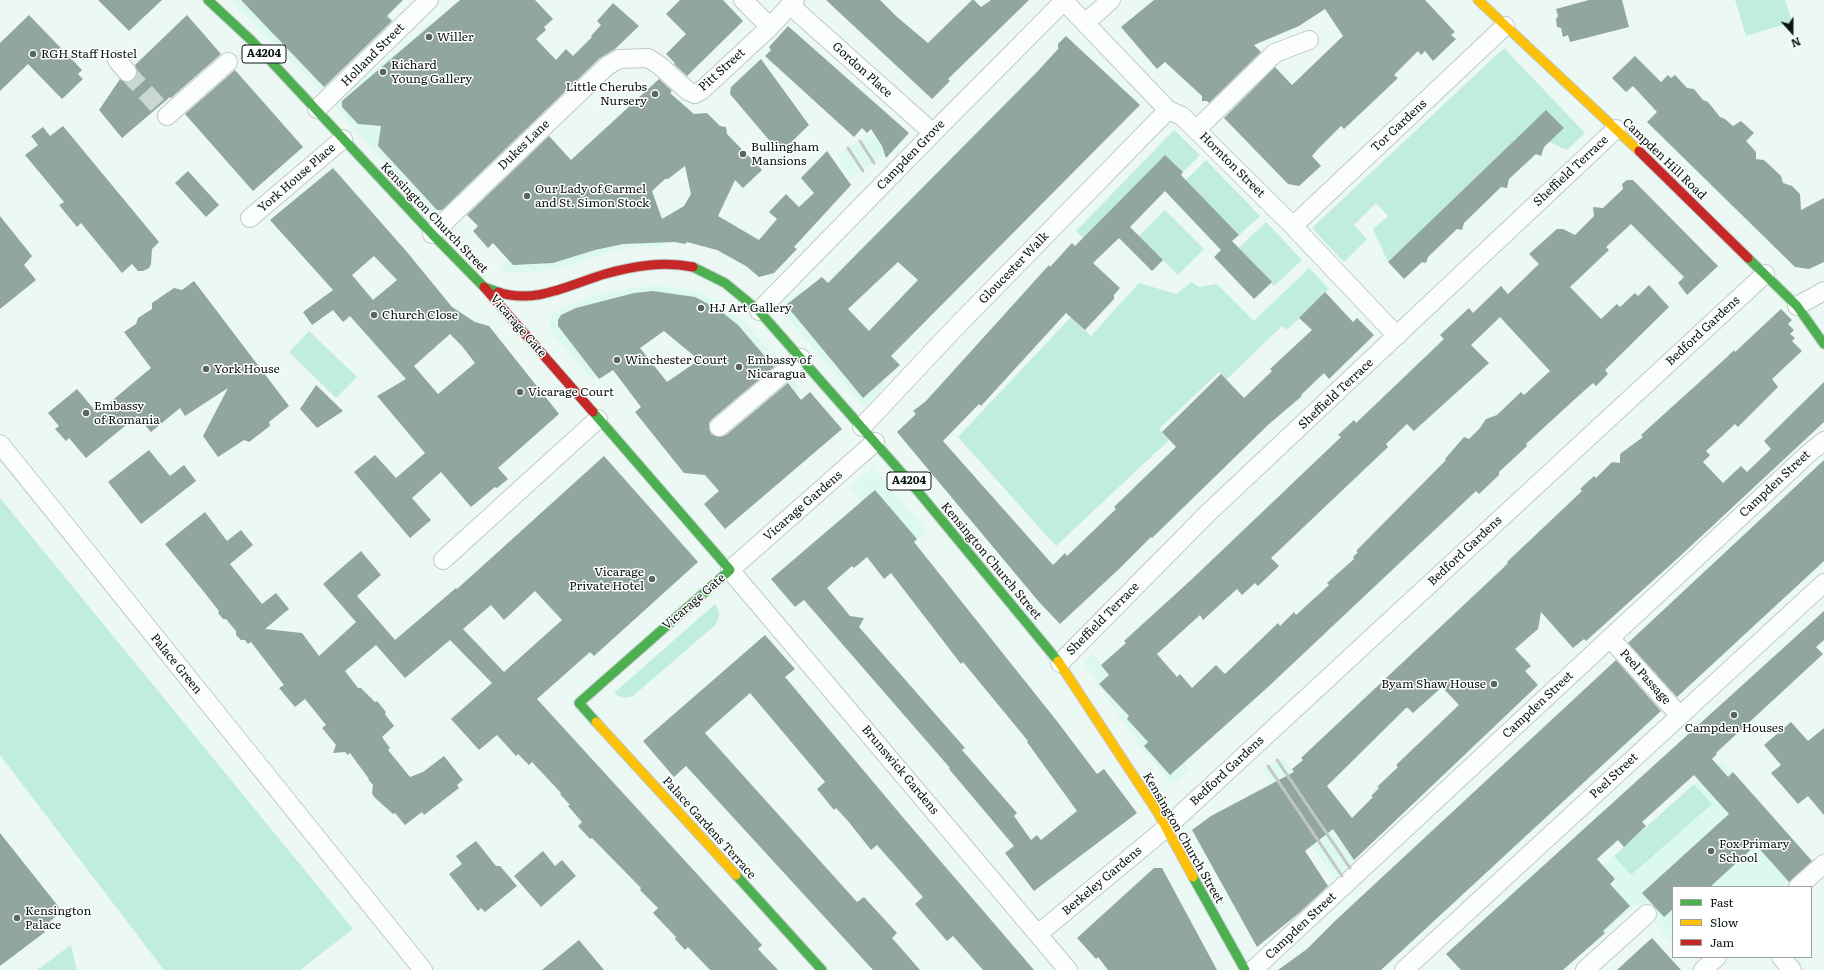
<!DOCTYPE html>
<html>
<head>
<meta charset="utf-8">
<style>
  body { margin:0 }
  #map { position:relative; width:1824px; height:970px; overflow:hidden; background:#ebf8f3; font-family:Literata,serif }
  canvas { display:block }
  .legend { position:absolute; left:1672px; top:886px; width:140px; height:72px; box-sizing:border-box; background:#fff; border:1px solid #9da2a0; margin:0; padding:5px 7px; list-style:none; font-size:12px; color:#0a1612 }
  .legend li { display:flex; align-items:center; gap:8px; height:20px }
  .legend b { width:20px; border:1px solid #9da2a0 }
  .north { position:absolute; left:1772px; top:12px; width:40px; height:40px; -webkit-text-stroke:3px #fff; paint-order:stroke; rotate:159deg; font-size:11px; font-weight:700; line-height:16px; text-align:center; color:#0a1612 }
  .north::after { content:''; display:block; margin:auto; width:14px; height:18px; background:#0a1612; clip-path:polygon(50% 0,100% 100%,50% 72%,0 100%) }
</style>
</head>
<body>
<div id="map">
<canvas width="1824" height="970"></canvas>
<ul class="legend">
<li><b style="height:5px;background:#4caf50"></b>Fast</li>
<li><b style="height:5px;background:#ffc107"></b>Slow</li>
<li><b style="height:5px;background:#c62828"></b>Jam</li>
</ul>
<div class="north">N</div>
</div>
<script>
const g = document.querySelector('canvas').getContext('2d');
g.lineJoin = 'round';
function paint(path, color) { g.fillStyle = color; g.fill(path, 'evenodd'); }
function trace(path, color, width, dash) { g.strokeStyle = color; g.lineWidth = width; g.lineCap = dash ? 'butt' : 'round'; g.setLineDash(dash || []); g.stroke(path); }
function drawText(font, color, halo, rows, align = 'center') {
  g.font = font + ' Literata,serif'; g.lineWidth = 3; g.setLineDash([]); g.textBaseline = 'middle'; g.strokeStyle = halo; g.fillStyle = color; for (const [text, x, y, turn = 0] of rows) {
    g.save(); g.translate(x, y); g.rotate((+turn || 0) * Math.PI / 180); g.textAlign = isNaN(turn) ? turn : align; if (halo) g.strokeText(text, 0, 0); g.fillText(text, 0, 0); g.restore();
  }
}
paint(new Path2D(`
  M 230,0 L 296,0 L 377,4 L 396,22 L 323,93 Z
  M 430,23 L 458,54 L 389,123 L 462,198 L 440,219 L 358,134 L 334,104 Z
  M 869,135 L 879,141 L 882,146 L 884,155 L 854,176 L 850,176 L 841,166 L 838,155 Z
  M 666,215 L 665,246 L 636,247 L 610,252 L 561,268 L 536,272 L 506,273 L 498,267 L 523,246 Z
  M 662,286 L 685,290 L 705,295 L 722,303 L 738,316 L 759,339 L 800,388 L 774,410 L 719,346 L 671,323 L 592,380 L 551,331 L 549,322 L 552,313 L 571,304 L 599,294 L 632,288 Z
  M 803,288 L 885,385 L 864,407 L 779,308 Z
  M 873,468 L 927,531 L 905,549 L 850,487 Z
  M 1092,653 L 1189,769 L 1172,785 L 1134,738 L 1083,662 Z
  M 1281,758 L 1284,759 L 1356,863 L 1336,881 L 1264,772 L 1266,768 Z
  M 1722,760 L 1814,863 L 1787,887 L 1673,887 L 1673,943 L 1638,903 L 1596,941 L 1595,873 Z`), '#dcf9ee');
paint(new Path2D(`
  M 1735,0 L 1785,0 L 1792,22 L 1746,36 Z
  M 1504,48 L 1585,133 L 1567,150 L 1549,142 L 1564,128 L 1546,110 L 1388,262 L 1373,229 L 1388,216 L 1376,203 L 1354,225 L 1367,239 L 1344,262 L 1312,228 Z
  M 1174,130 L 1200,155 L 1183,172 L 1165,155 L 1083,238 L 1076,231 Z
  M 1206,160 L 1260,216 L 1239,235 L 1186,180 Z
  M 1165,210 L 1204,249 L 1178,275 L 1139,236 Z
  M 1266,222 L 1302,260 L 1274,286 L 1239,248 Z
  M 1309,268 L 1329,289 L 1287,330 L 1282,326 L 1226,380 L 1219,372 L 1159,429 L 1169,440 L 1056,546 L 958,437 L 1071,317 L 1091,336 L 1139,283 L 1176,294 L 1192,282 L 1199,287 L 1217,284 L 1254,321 Z
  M 309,331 L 357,377 L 336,398 L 289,352 Z
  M 0,498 L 353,929 L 300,970 L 164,970 L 0,755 Z
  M 715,604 C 721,612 720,617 715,625 L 633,696 C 625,699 621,698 614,693 Z
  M 1694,784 L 1712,804 L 1631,875 L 1614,856 Z
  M 71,945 L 77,970 L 37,970 Z`), '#c1eddd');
paint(new Path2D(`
  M 98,0 L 162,0 L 129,31 Z
  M 241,0 L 403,0 L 387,16 L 392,21 L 324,87 Z
  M 460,0 L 535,0 L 553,19 L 544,27 L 546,30 L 536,39 L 556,60 L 566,49 L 573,56 L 592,37 L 591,36 L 601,25 L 597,21 L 613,3 L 639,26 L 615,49 L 600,58 L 442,210 L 437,210 L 378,146 L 381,126 L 358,124 L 342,107 L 342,101 Z
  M 680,0 L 723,0 L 743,21 L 687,76 L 674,64 L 675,63 L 666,54 L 686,34 L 666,14 Z
  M 826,0 L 880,0 L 897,17 L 928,43 L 972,0 L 974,0 L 981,7 L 991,0 L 1029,0 L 948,79 L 950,81 L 932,99 Z
  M 1154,0 L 1425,0 L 1455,32 L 1451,35 L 1456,39 L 1433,61 L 1425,51 L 1421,55 L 1418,51 L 1394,75 L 1398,78 L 1344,129 L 1341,126 L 1318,149 L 1312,156 L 1321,166 L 1299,186 L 1288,184 L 1224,118 L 1275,67 L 1292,85 L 1343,36 L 1325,9 L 1299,26 L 1254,45 L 1261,52 L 1209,103 L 1207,101 L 1202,101 L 1202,96 L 1165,62 L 1157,69 L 1121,27 Z
  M 1589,0 L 1622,0 L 1629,27 L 1570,42 L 1568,35 L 1563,37 L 1561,28 L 1557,27 L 1556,19 L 1558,16 L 1556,9 Z
  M 29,15 L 82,70 L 78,74 L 83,79 L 62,99 L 28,64 L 0,91 L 0,43 Z
  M 187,15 L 221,54 L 171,98 L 170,97 L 122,138 L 99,110 L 120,79 L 128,82 L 134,80 L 137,71 L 135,65 Z
  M 788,26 L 909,133 L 886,158 L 882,146 L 871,129 L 867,133 L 862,128 L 854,137 L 765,56 L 771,50 L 769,47 Z
  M 1066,36 L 1140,105 L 891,356 L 900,365 L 863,398 L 786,305 L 822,277 L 828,283 L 1037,72 L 1058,49 L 1058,44 ZM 898,262 L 918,280 L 869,331 L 848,309 Z
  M 1635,56 L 1661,82 L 1668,75 L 1671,78 L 1675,75 L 1687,88 L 1694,89 L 1703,100 L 1708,102 L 1720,117 L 1725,119 L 1733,126 L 1741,121 L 1754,133 L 1746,141 L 1756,152 L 1756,159 L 1764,160 L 1781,176 L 1783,183 L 1792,186 L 1800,194 L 1801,210 L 1824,198 L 1824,262 L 1809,269 L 1795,267 L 1647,122 L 1657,112 L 1633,86 L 1626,92 L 1612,78 Z
  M 761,59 L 809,125 L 780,153 L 730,94 L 731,87 Z
  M 235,70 L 303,147 L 253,191 L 185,114 Z
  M 659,79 L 672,91 L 670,93 L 694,114 L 707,113 L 720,126 L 726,127 L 727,134 L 762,170 L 743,188 L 735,180 L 718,216 L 759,240 L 777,219 L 769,212 L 786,194 L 799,207 L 814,193 L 801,178 L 827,151 L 851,185 L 794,247 L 797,249 L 774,273 L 759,277 L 746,266 L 717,250 L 687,242 L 685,244 L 675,242 L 623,244 L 595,250 L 553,263 L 513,265 L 493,243 L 488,248 L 473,231 L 478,226 L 467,215 L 549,136 L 571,160 ZM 685,166 L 691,194 L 684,206 L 662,219 L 652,191 L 665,179 L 668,179 Z
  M 1546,110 L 1564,128 L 1544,147 L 1541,156 L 1536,154 L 1509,179 L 1507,188 L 1501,187 L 1464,223 L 1462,230 L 1457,229 L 1428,257 L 1426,263 L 1422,262 L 1404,279 L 1388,262 Z
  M 63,126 L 159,242 L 152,249 L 151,264 L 149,268 L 143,271 L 138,271 L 132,264 L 122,273 L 81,223 L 77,227 L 59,205 L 64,202 L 25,155 L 38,145 L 31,136 L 43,127 L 50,136 Z
  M 1165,155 L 1183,172 L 1181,175 L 1239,235 L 1232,241 L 1272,282 L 1254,299 L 1214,257 L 1221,250 L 1165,191 L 1130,227 L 1163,260 L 1152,271 L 1119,238 L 1093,263 L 1120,288 L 1114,295 L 1114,299 L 1085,330 L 1066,313 L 981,406 L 979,404 L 943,441 L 1053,565 L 1065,553 L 1067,556 L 1116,509 L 1114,507 L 1176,447 L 1162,432 L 1221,374 L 1244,398 L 1272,371 L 1270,369 L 1312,330 L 1299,318 L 1325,292 L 1353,322 L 1357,318 L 1374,335 L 1329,379 L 1324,373 L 1301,395 L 1302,396 L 1269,424 L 1152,538 L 1151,537 L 1119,569 L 1060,624 L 1039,602 L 897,432 L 916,414 L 913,411 L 926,401 L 1049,265 L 1050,267 L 1072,243 L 1075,246 Z
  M 333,168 L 407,252 L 452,307 L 475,322 L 489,326 L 559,414 L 498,468 L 508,479 L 497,488 L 495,487 L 471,507 L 441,472 L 412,498 L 431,520 L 410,538 L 354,472 L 375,455 L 396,478 L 425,453 L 377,396 L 406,379 L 350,316 L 343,322 L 333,310 L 312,325 L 303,312 L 333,290 L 270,220 ZM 374,256 L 397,280 L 373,300 L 352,275 ZM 450,334 L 462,346 L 475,363 L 438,394 L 414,366 Z
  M 188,171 L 219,205 L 206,217 L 175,183 Z
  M 1627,180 L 1633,180 L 1718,266 L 1687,295 L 1678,283 L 1684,277 L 1631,224 L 1606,247 L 1609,250 L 1570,287 L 1601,319 L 1617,304 L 1620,307 L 1635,293 L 1638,296 L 1649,285 L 1669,307 L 1605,370 L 1608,374 L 1596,386 L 1593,383 L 1575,399 L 1526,444 L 1527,446 L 1499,472 L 1499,475 L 1479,494 L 1476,491 L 1268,687 L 1170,775 L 1144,746 L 1148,742 L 1127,719 L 1129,716 L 1099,684 L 1109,675 L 1101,665 L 1126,643 L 1124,641 L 1191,580 L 1341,437 L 1338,435 L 1354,420 L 1356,423 L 1444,339 L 1440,335 L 1469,308 L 1473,313 L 1501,286 L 1508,294 L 1539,264 L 1529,254 L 1557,229 L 1563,229 L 1575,235 L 1594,216 L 1593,207 L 1603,208 L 1623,189 L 1622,184 ZM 1500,317 L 1550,371 L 1524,395 L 1521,392 L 1497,415 L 1486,419 L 1480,428 L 1469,439 L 1464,437 L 1445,459 L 1446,460 L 1356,551 L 1358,552 L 1353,557 L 1354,559 L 1327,583 L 1329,585 L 1296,615 L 1294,612 L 1280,626 L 1278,623 L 1225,674 L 1216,665 L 1192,688 L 1180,674 L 1177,677 L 1157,654 L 1200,615 L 1203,620 L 1237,589 L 1242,595 L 1255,583 L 1258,586 L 1279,566 L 1271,558 L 1388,447 L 1386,444 L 1407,424 L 1414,431 L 1489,363 L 1471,345 Z
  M 0,216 L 32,256 L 24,265 L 36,280 L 0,309 Z
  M 194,281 L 289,406 L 269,422 L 270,426 L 249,442 L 244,440 L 218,457 L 203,436 L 228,388 L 185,416 L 180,408 L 151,432 L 137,416 L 86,458 L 69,438 L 66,441 L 55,429 L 59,426 L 48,413 L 77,389 L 97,413 L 151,368 L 124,332 L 136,324 L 138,318 L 152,309 L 152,303 L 174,288 L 182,290 Z
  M 653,291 L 695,297 L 718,309 L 738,325 L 774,367 L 712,419 L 709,423 L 709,428 L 711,434 L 720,437 L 726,435 L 788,383 L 801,400 L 810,392 L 842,429 L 725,529 L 704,504 L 719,491 L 705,475 L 684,473 L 635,412 L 641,407 L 613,370 L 599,379 L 558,326 L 558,320 L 561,315 L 576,308 L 634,293 ZM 664,331 L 699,360 L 667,382 L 640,348 Z
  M 1781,309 L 1792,320 L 1788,324 L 1794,330 L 1790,334 L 1795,338 L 1792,341 L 1802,351 L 1772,379 L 1778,387 L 1738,427 L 1735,424 L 1706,451 L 1710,455 L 1703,462 L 1723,483 L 1741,466 L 1747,472 L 1771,449 L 1764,441 L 1824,382 L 1824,422 L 1678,558 L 1586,641 L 1584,639 L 1573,648 L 1541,612 L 1538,629 L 1515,649 L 1531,666 L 1525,671 L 1538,685 L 1354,860 L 1333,829 L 1305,851 L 1328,886 L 1299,913 L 1257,947 L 1192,830 L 1211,816 L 1294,772 L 1292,769 L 1303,760 L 1301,758 L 1501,570 L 1508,563 L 1507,562 L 1582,491 L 1580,489 L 1594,476 L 1596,478 L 1612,462 L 1620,463 L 1620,454 L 1643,437 L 1641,435 L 1726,358 L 1734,350 L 1735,352 ZM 1442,687 L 1459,705 L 1396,765 L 1398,767 L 1377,787 L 1379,788 L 1371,796 L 1373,797 L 1352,818 L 1327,786 L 1406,708 L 1408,708 L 1413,713 Z
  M 316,385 L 343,411 L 317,428 L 300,409 Z
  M 149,450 L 170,476 L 184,465 L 196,481 L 141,524 L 108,482 Z
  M 604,456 L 698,562 L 594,656 L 590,652 L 537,699 L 762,945 L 758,949 L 778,970 L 710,970 L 688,947 L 685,950 L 675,939 L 676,937 L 653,913 L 658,908 L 640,890 L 641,888 L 592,838 L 590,839 L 578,826 L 582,822 L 568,806 L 570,805 L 560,794 L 561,793 L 532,762 L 529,765 L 518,754 L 516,756 L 497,735 L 479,750 L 451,719 L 492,683 L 450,640 L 405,678 L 376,645 L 345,671 L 358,688 L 361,688 L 375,702 L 377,701 L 386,712 L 385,714 L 394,726 L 382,737 L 390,748 L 388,750 L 410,777 L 423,772 L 444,756 L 463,780 L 457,785 L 459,788 L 424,815 L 422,812 L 405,825 L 395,813 L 393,814 L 374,797 L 372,793 L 373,785 L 368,779 L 369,779 L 350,753 L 348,755 L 345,752 L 333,753 L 336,745 L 322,728 L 326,725 L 305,699 L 295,707 L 279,688 L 284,685 L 251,642 L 248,644 L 245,640 L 241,640 L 236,635 L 236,631 L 226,619 L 223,619 L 218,613 L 219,611 L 200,587 L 165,544 L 205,512 L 227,541 L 241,530 L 253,545 L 230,564 L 262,604 L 276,593 L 289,609 L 265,629 L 302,633 L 319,656 L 356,622 L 323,584 L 361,551 L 381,575 L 357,596 L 395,640 L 456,588 L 457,589 ZM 535,591 L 562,620 L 504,672 L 463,629 L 491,605 L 504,620 Z
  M 1824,460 L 1824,561 L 1677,697 L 1628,643 Z
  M 875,490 L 917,539 L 914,542 L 1056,720 L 1097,774 L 1104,769 L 1137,813 L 1034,891 L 1005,853 L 1014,846 L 949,769 L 950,768 L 804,600 L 795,607 L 771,579 ZM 867,557 L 884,579 L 891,573 L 961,664 L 963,662 L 1028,741 L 1027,742 L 1077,811 L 1041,840 L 1037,835 L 1031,840 L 1014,816 L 1017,813 L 962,750 L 965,748 L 859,627 L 864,618 L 850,616 L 827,588 L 852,566 L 854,568 Z
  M 1824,611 L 1824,640 L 1816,647 L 1823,654 L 1716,753 L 1717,754 L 1712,759 L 1728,777 L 1733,772 L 1812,861 L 1789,882 L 1756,845 L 1710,887 L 1673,887 L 1673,909 L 1664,917 L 1642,893 L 1729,814 L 1694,775 L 1642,822 L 1646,826 L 1624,847 L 1618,840 L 1597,859 L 1615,879 L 1610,884 L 1630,906 L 1603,931 L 1605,933 L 1563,970 L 1461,970 L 1446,954 Z
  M 765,635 L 795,669 L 785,677 L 906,821 L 1034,970 L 983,970 L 953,936 L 947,941 L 915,904 L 923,897 L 877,845 L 871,850 L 848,821 L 836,808 L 834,810 L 817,789 L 825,782 L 750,693 L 705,733 L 857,902 L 864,897 L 885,920 L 897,933 L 892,938 L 920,970 L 873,970 L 686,766 L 674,777 L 643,741 Z
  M 1616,660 L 1661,711 L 1381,970 L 1278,970 L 1307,949 L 1336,920 Z
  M 1791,722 L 1808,741 L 1824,728 L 1824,815 L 1808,796 L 1798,804 L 1771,773 L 1781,765 L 1764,745 Z
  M 0,833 L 62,911 L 42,928 L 45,932 L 0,966 Z
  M 476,841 L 496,866 L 500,866 L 517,886 L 485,912 L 481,908 L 478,911 L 449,874 L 462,864 L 456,856 Z
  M 543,851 L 555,866 L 562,860 L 576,876 L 541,907 L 514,876 Z
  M 1154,868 L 1162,868 L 1217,970 L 1108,970 L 1098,957 L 1096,959 L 1077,938 Z
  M 1652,938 L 1681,970 L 1617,970 L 1643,946 Z
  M 579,940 L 604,970 L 542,970 Z`), '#90a69f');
trace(new Path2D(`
  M 127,72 L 159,107`), '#c9d6d1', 18, [18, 9]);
const street = new Path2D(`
  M 743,0 L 770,27
  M 1063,0 L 1168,110 L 1182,116 L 1293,226 L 1397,336
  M 791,6 L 933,133
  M 1085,23 L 1111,0
  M 117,60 L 127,72
  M 317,109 L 429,0
  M 167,116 L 228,62
  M 1196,130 L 1275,53 L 1309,40
  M 250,218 L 343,139
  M 1293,226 L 1505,26
  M 432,234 L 607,66 L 619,59 L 648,58 L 659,65 L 688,91 L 695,94 L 702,90 L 770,27 L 795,0
  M 1797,306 L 1824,291
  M 759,311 L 933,133 L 1064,1
  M 719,427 L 801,358
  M 862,427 L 953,330 L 1168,110
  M 875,442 L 730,570 L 1068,970
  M 0,444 L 423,970
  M 443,560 L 598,419
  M 1610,638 L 1680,716
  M 1060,663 L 1207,514 L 1616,129
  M 1798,887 L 1824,864
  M 1038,934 L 1166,828 L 1765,274
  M 1781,957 L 1792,970
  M 1253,970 L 1809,453 L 1824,441
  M 1404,970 L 1824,583
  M 1585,970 L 1647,914
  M 1703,970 L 1717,957`);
const fast = new Path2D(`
  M 208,0 L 252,41 L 432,234 L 484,287 L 498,292
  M 1748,258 L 1797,306 L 1824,344
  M 693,267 L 725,283 L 759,311 L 916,489 L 1058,661
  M 593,412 L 730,570 L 579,703 L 596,722
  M 736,875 L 822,970
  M 1193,877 L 1245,970`);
const slow = new Path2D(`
  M 1478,0 L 1639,151
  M 1058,661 L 1158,813 L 1193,877
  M 596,722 L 736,875`);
const jam = new Path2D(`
  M 1639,151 L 1748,258
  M 484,287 L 593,412
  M 498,292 C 535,305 571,284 605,274 C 634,266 663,261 693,267`);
trace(street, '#bfcac6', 20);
trace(fast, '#bfcac6', 11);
trace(slow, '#bfcac6', 11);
trace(jam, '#bfcac6', 11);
trace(street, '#fcfefd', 18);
trace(fast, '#4caf50', 9);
trace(slow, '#ffc107', 9);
trace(jam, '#c62828', 9);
trace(new Path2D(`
  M 860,141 L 874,163
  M 848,148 L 863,171
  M 1277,760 L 1350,868
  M 1268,766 L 1342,876`), '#c2c7c5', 3);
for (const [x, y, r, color] of [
  [429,37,4,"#596561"],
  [33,54,4,"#596561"],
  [383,72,4,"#596561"],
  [655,94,4,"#596561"],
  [743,154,4,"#596561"],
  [527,196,4,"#596561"],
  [701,308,4,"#596561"],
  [374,315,4,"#596561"],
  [617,360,4,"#596561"],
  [739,367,4,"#596561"],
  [206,369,4,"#596561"],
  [520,392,4,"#596561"],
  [86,413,4,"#596561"],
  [652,579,4,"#596561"],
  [1494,684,4,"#596561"],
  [1734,715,4,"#596561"],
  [1711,851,4,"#596561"],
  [17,918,4,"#596561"]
]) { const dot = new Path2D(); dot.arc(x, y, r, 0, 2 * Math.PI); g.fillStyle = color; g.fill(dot); trace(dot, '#fff', 1.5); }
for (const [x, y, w] of [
  [264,54,44],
  [909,481,44]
]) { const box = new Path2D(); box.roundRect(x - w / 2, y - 9, w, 18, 3); g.fillStyle = '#fff'; g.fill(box); trace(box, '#0a1612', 1); }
drawText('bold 11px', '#0a1612', null, [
  ["A4204",264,54],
  ["A4204",909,481]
]);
drawText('12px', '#0a1612', '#fff', [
  ["Willer",437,37],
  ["RGH Staff Hostel",41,54],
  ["Richard",391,65],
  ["Young Gallery",391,79],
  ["Little Cherubs",647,87,"right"],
  ["Nursery",647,101,"right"],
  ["Bullingham",751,147],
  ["Mansions",751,161],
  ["Our Lady of Carmel",535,189],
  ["and St. Simon Stock",535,203],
  ["HJ Art Gallery",709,308],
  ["Church Close",382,315],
  ["Winchester Court",625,360],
  ["Embassy of",747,360],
  ["Nicaragua",747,374],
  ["York House",214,369],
  ["Vicarage Court",528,392],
  ["Embassy",94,406],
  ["of Romania",94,420],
  ["Vicarage",644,572,"right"],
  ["Private Hotel",644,586,"right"],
  ["Byam Shaw House",1486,684,"right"],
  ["Campden Houses",1734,728,"center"],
  ["Fox Primary",1719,844],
  ["School",1719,858],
  ["Kensington",25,911],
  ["Palace",25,925]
], 'left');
drawText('12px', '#0a1612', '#fff', [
  ["Holland Street",373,55,-45],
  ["Pitt Street",722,70,-42],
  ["Gordon Place",862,70,42],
  ["Tor Gardens",1399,126,-43],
  ["Dukes Lane",524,145,-44],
  ["Campden Grove",911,155,-46],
  ["Campden Hill Road",1664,159,44],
  ["Hornton Street",1232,165,45],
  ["Sheffield Terrace",1571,171,-43],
  ["York House Place",297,178,-41],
  ["Kensington Church Street",434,218,46],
  ["Gloucester Walk",1014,268,-46],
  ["Vicarage Gate",518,326,49],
  ["Bedford Gardens",1703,331,-43],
  ["Sheffield Terrace",1336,394,-43],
  ["Campden Street",1775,484,-43],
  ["Vicarage Gardens",803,506,-41],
  ["Bedford Gardens",1465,551,-43],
  ["Kensington Church Street",991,561,50],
  ["Vicarage Gate",694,602,-41],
  ["Sheffield Terrace",1103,619,-45],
  ["Palace Green",176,664,51],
  ["Peel Passage",1645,677,48],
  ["Campden Street",1538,705,-43],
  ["Brunswick Gardens",900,770,50],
  ["Bedford Gardens",1227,771,-43],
  ["Peel Street",1614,776,-43],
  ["Palace Gardens Terrace",709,828,48],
  ["Kensington Church Street",1183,838,60],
  ["Berkeley Gardens",1102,881,-40],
  ["Campden Street",1301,926,-43]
]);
</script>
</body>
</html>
